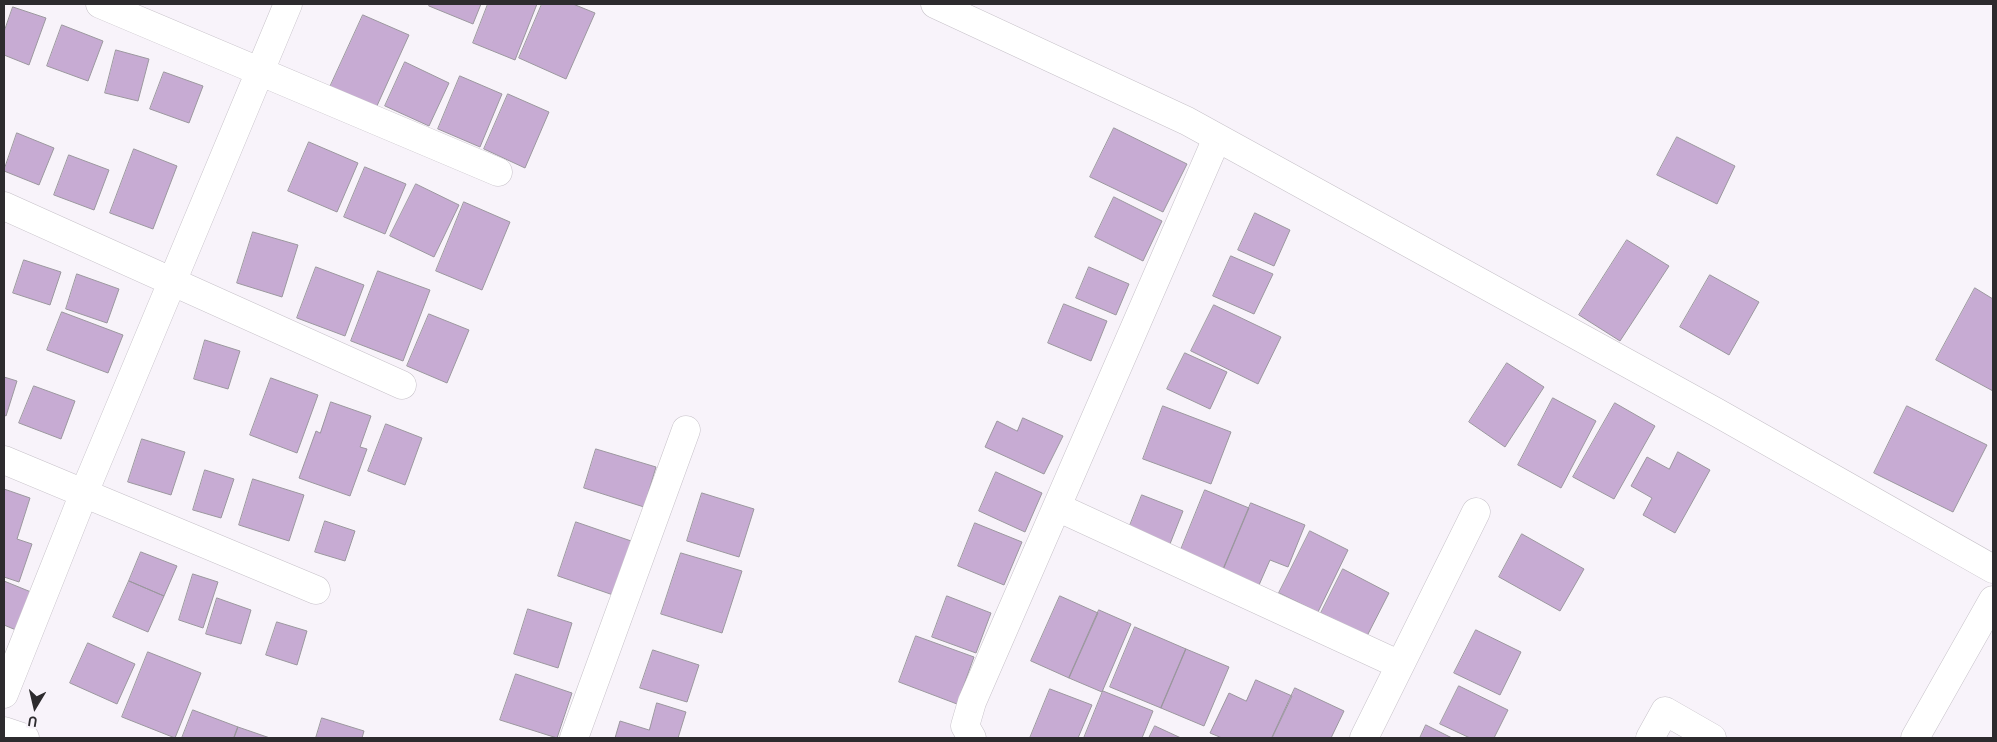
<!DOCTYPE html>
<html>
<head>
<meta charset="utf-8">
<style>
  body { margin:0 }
  #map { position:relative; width:1997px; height:742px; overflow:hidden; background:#f8f3fa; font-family:"Space Grotesk",sans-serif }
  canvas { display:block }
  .frame { position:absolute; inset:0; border:5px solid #2d2b2e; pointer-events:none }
  .north { position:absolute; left:10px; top:682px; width:50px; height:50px; -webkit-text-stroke:4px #f8f3fa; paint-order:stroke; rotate:189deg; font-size:14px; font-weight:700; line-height:20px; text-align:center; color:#2d2b2e }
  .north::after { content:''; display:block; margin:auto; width:18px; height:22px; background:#2d2b2e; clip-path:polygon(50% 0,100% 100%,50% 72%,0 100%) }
</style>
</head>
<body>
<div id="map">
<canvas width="1997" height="742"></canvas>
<div class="frame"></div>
<div class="north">U</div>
</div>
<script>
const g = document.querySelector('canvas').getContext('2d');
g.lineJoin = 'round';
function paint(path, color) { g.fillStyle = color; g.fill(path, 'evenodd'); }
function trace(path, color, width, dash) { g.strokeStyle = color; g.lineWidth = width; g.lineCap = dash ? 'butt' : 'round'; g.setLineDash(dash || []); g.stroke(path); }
const building = new Path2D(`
  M 430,4 L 481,4 L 473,24 L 429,6 Z
  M 488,4 L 537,4 L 515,60 L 473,43 Z
  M 542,4 L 573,4 L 595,13 L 566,79 L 519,58 Z
  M 13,7 L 46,18 L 29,65 L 4,55 L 4,32 Z
  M 363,15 L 409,35 L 376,108 L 330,87 Z
  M 62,25 L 103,41 L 88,81 L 47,66 Z
  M 116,50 L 149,59 L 138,101 L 105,93 Z
  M 405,62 L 449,83 L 429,126 L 385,106 Z
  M 164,72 L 203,86 L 189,123 L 150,109 Z
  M 460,76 L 502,94 L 480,147 L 438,129 Z
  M 508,94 L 549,112 L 525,168 L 484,149 Z
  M 1114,128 L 1187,164 L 1163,212 L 1090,177 Z
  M 17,133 L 54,148 L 39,185 L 4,171 Z
  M 1677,137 L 1735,166 L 1717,204 L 1657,175 Z
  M 309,142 L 358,163 L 337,212 L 288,191 Z
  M 134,149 L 177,166 L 153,229 L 110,213 Z
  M 69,155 L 109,170 L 94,210 L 54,195 Z
  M 365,167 L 406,184 L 385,234 L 344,217 Z
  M 416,184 L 459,205 L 434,257 L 390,236 Z
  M 1114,197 L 1162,221 L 1143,261 L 1095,237 Z
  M 464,202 L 510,222 L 482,290 L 436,271 Z
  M 1255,213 L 1290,230 L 1274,266 L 1238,250 Z
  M 253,232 L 298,245 L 282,297 L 237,283 Z
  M 1627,240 L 1669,266 L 1620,341 L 1579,315 Z
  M 1231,256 L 1273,274 L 1254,314 L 1213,296 Z
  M 24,260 L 61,272 L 50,305 L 13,293 Z
  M 316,267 L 364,285 L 345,336 L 297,318 Z
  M 1089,267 L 1129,284 L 1116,315 L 1076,298 Z
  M 378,271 L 430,290 L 403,361 L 351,341 Z
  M 77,274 L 119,289 L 107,323 L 66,309 Z
  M 1710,275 L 1759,302 L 1729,355 L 1680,327 Z
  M 1975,288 L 1993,299 L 1993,391 L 1936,360 Z
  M 1064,304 L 1107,321 L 1091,361 L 1048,343 Z
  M 1214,305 L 1281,337 L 1258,384 L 1191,351 Z
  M 62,312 L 123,335 L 108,373 L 47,350 Z
  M 429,314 L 469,330 L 447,383 L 407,366 Z
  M 205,340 L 240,351 L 228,389 L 194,379 Z
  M 1185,353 L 1227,372 L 1210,409 L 1167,389 Z
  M 1507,363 L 1544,387 L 1505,447 L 1469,422 Z
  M 4,377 L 17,381 L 6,416 L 4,415 Z
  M 271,378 L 318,395 L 297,453 L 250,435 Z
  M 34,386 L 75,401 L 61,439 L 19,423 Z
  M 1553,398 L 1596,421 L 1561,488 L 1518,465 Z
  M 331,402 L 371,416 L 360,447 L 367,449 L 350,496 L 299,478 L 316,431 L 320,433 Z
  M 1615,403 L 1655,426 L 1614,499 L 1573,477 Z
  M 1163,406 L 1231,432 L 1211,484 L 1143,459 Z
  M 1907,406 L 1987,445 L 1953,512 L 1874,473 Z
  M 1023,418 L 1063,436 L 1044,474 L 985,447 L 997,421 L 1017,431 Z
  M 386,424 L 422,438 L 405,485 L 368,471 Z
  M 142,439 L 185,452 L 171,495 L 128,482 Z
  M 596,449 L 656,467 L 644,507 L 584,488 Z
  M 1678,452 L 1710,470 L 1675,533 L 1643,515 L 1652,498 L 1631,486 L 1647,457 L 1669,469 Z
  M 205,470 L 234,479 L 221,518 L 193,510 Z
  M 996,472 L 1042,493 L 1025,532 L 979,511 Z
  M 253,479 L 304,495 L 289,541 L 239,525 Z
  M 4,489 L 30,498 L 17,539 L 32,544 L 19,582 L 4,577 Z
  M 1205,490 L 1249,508 L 1223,570 L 1180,552 Z
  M 702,493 L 754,509 L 739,557 L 687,541 Z
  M 1142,495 L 1183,511 L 1168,549 L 1127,533 Z
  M 1251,503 L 1305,525 L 1288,567 L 1270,560 L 1259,585 L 1223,570 Z
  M 325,521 L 355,531 L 345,561 L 315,552 Z
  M 576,522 L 637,543 L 619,597 L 558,576 Z
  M 975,523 L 1022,542 L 1004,585 L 958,566 Z
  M 1310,531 L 1348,550 L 1318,612 L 1279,593 Z
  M 1522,534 L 1584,569 L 1560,611 L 1499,577 Z
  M 141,552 L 177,566 L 164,596 L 129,581 Z
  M 681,553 L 742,571 L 722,633 L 661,614 Z
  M 1343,569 L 1389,593 L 1367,636 L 1321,613 Z
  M 193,574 L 218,582 L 203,628 L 179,620 Z
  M 4,581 L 31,592 L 16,630 L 4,625 Z
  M 129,581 L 164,596 L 148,632 L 113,617 Z
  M 947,596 L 991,613 L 976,653 L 932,637 Z
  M 1060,596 L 1098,613 L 1069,678 L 1031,661 Z
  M 217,598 L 251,610 L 241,644 L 206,634 Z
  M 528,609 L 572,623 L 558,668 L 514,654 Z
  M 1099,610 L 1131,624 L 1102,692 L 1069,678 Z
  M 277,622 L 307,631 L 297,665 L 266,655 Z
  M 1135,627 L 1186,649 L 1161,708 L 1110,687 Z
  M 1476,630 L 1521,652 L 1500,695 L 1454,673 Z
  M 916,636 L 974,657 L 957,704 L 899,682 Z
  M 88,643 L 135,664 L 117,704 L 70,683 Z
  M 1186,649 L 1229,667 L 1204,726 L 1161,708 Z
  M 653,650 L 699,665 L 687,702 L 640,688 Z
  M 148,652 L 201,673 L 175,738 L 122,717 Z
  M 516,674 L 572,693 L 557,738 L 500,720 Z
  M 1256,680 L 1292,696 L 1272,738 L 1222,738 L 1210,733 L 1229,693 L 1246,701 Z
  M 1459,686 L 1508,710 L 1494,738 L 1470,738 L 1440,724 Z
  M 1295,688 L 1344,711 L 1331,738 L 1272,738 Z
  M 1050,689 L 1092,705 L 1078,738 L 1030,738 Z
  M 1103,691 L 1153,711 L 1142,738 L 1084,738 Z
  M 657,703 L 686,712 L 678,738 L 615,738 L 620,721 L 649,730 Z
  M 193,710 L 238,727 L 234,738 L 182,738 Z
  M 322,718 L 364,731 L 362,738 L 316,738 Z
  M 1426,725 L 1452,738 L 1420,738 Z
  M 1155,726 L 1181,738 L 1149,738 Z
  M 238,727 L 270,738 L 234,738 Z`);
paint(building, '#c7abd3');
trace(building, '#9b979e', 1);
const minor = new Path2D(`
  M 100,4 L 498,172
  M 935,4 L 1187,121 L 1716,412 L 1993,569
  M 4,206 L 402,385
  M 4,460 L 316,590
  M 1057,507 L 1400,665
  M 4,694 L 84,493 L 288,4
  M 4,731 L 25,738
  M 574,738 L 686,430
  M 972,738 L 965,726 L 972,702 L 1217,138
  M 1364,738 L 1476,512
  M 1650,738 L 1665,711 L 1712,738
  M 1915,738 L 1993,600`);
trace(minor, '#c6c1c8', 29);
trace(minor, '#fff', 28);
</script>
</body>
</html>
